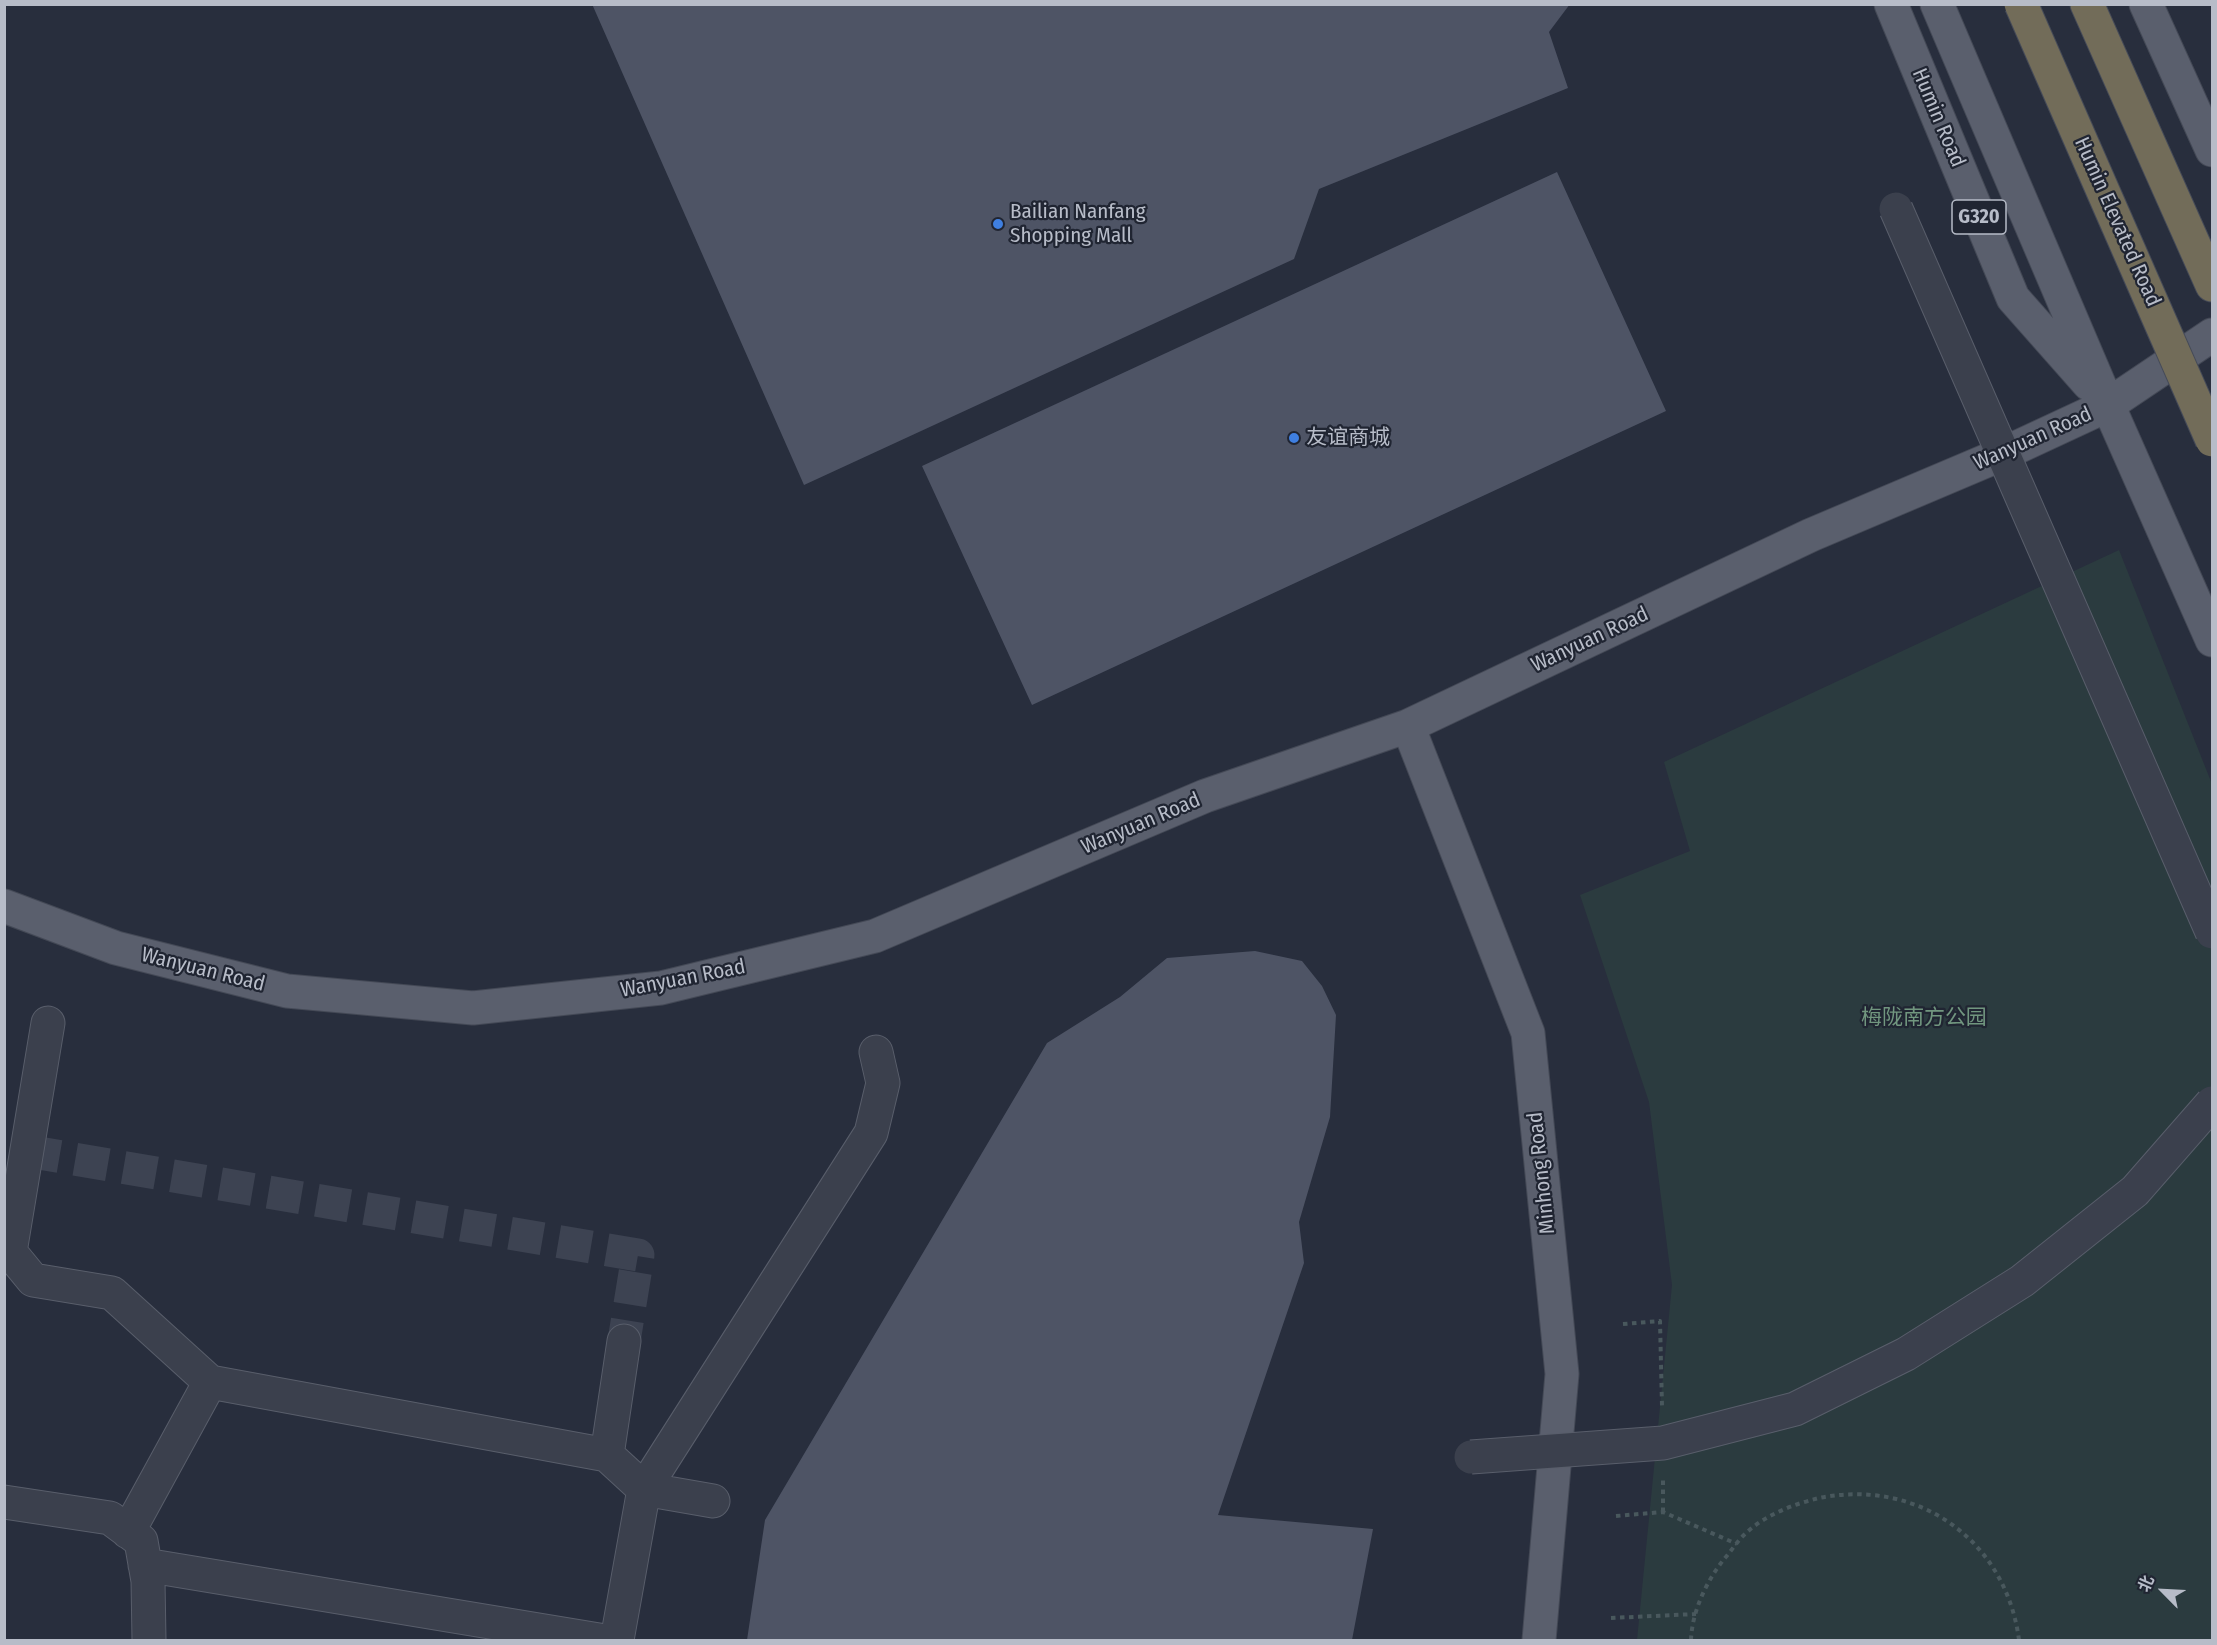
<!DOCTYPE html>
<html>
<head>
<meta charset="utf-8">
<style>
  body { margin:0 }
  #map { position:relative; width:2217px; height:1645px; overflow:hidden; background:#282e3d; font-family:"Fira Sans Condensed","Noto Sans SC",sans-serif }
  canvas { display:block }
  .frame { position:absolute; inset:0; border:6px solid #b7bcc8; pointer-events:none }
  .north { position:absolute; left:2133px; top:1561px; width:60px; height:60px; -webkit-text-stroke:4px #202532; paint-order:stroke; rotate:294deg; font-size:16px; font-weight:700; line-height:24px; text-align:center; color:#b7bcc8 }
  .north::after { content:''; display:block; margin:auto; width:21px; height:27px; background:#b7bcc8; clip-path:polygon(50% 0,100% 100%,50% 72%,0 100%) }
</style>
</head>
<body>
<div id="map">
<canvas width="2217" height="1645"></canvas>
<div class="frame"></div>
<div class="north">北</div>
</div>
<script>
const g = document.querySelector('canvas').getContext('2d');
g.lineJoin = 'round';
function paint(path, color) { g.fillStyle = color; g.fill(path, 'evenodd'); }
function trace(path, color, width, dash) { g.strokeStyle = color; g.lineWidth = width; g.lineCap = dash ? 'butt' : 'round'; g.setLineDash(dash || []); g.stroke(path); }
function drawText(font, color, halo, rows, align = 'center') {
  g.font = font + ' "Fira Sans Condensed","Noto Sans SC",sans-serif'; g.lineWidth = 4.5; g.setLineDash([]); g.textBaseline = 'middle'; g.strokeStyle = halo; g.fillStyle = color; for (const [text, x, y, turn = 0] of rows) {
    g.save(); g.translate(x, y); g.rotate((+turn || 0) * Math.PI / 180); g.textAlign = isNaN(turn) ? turn : align; if (halo) g.strokeText(text, 0, 0); g.fillText(text, 0, 0); g.restore();
  }
}
paint(new Path2D(`
  M 2119,550 L 2212,784 L 2212,1640 L 1637,1640 L 1672,1285 L 1649,1102 L 1580,895 L 1690,851 L 1664,762 Z`), '#2b3b3f');
paint(new Path2D(`
  M 592,4 L 1570,4 L 1549,32 L 1568,88 L 1319,189 L 1294,259 L 804,485 Z
  M 1557,172 L 1666,411 L 1032,705 L 922,466 Z
  M 1255,951 L 1302,961 L 1322,986 L 1336,1015 L 1330,1117 L 1299,1222 L 1304,1263 L 1218,1515 L 1373,1529 L 1352,1640 L 747,1640 L 765,1520 L 1047,1043 L 1120,997 L 1167,958 Z`), '#4e5465');
trace(new Path2D(`
  M 27,1151 L 638,1255 L 624,1341`), '#3d4352', 33, [33, 16]);
const minor = new Path2D(`
  M 4,1251 L 10,1252 L 33,1280 L 112,1293 L 210,1382 L 607,1455 L 644,1489 L 713,1501
  M 10,1252 L 48,1023
  M 607,1455 L 624,1341
  M 4,1502 L 110,1518 L 141,1541 L 148,1581 L 149,1640
  M 128,1532 L 210,1382
  M 145,1565 L 599,1640
  M 617,1640 L 644,1489 L 871,1133 L 883,1083 L 876,1052`);
const major = new Path2D(`
  M 1891,4 L 2013,298 L 2089,384
  M 1937,4 L 2108,405 L 2212,640
  M 2146,4 L 2212,150
  M 1408,726 L 1528,1033 L 1562,1374 L 1539,1640
  M 4,906 L 116,948 L 287,991 L 473,1008 L 661,988 L 875,936 L 1205,796 L 1408,726 L 1811,535 L 2007,452 L 2108,405 L 2212,335`);
const highway = new Path2D(`
  M 2087,4 L 2212,285`);
trace(minor, '#595e6b', 35);
trace(major, '#444956', 35);
trace(highway, '#464b58', 35);
trace(new Path2D(`
  M 1623,1324 L 1660,1321 L 1662,1406
  M 1663,1512 L 1663,1480
  M 1616,1516 L 1663,1512 L 1737,1544
  M 1611,1618 L 1696,1614
  M 1691,1640 C 1692,1611 1707,1580 1725,1558 C 1732,1550 1738,1540 1746,1533 C 1765,1515 1794,1504 1819,1498 C 1918,1478 2006,1540 2019,1640`), '#49585d', 4, [4.5, 4.5]);
trace(minor, '#3b404d', 33);
trace(major, '#5a5f6d', 33);
trace(highway, '#726c59', 33);
const minorBridge = new Path2D(`
  M 1896,209 L 2212,932
  M 1471,1457 L 1663,1443 L 1795,1409 L 1906,1354 L 2022,1281 L 2135,1191 L 2212,1103`);
const highwayBridge = new Path2D(`
  M 2021,4 L 2212,440`);
trace(minorBridge, '#595e6b', 35, []);
trace(highwayBridge, '#464b58', 35, []);
trace(minorBridge, '#3b404d', 33);
trace(highwayBridge, '#726c59', 33);
for (const [x, y, r, color] of [
  [998,224,6,"#3f7fe0"],
  [1294,438,6,"#3f7fe0"]
]) { const dot = new Path2D(); dot.arc(x, y, r, 0, 2 * Math.PI); g.fillStyle = color; g.fill(dot); trace(dot, '#202532', 2); }
for (const [x, y, w] of [
  [1979,217,54]
]) { const box = new Path2D(); box.roundRect(x - w / 2, y - 17, w, 34, 4.5); g.fillStyle = '#202532'; g.fill(box); trace(box, '#b7bcc8', 1.5); }
drawText('bold 20px', '#b7bcc8', null, [
  ["G320",1979,217]
]);
drawText('21px', '#b7bcc8', '#202532', [
  ["Humin Road",1938,118,67],
  ["Humin Elevated Road",2117,222,66],
  ["Wanyuan Road",2033,439,-24],
  ["Wanyuan Road",1590,640,-25],
  ["Wanyuan Road",1141,824,-23],
  ["Wanyuan Road",203,970,14],
  ["Wanyuan Road",683,979,-11],
  ["Minhong Road",1542,1173,-96]
]);
drawText('21px', '#b7bcc8', '#202532', [
  ["Bailian Nanfang",1010,212],
  ["Shopping Mall",1010,236],
  ["友谊商城",1306,438]
], 'left');
drawText('21px', '#71967f', '#202532', [
  ["梅陇南方公园",1924,1018]
]);
</script>
</body>
</html>
